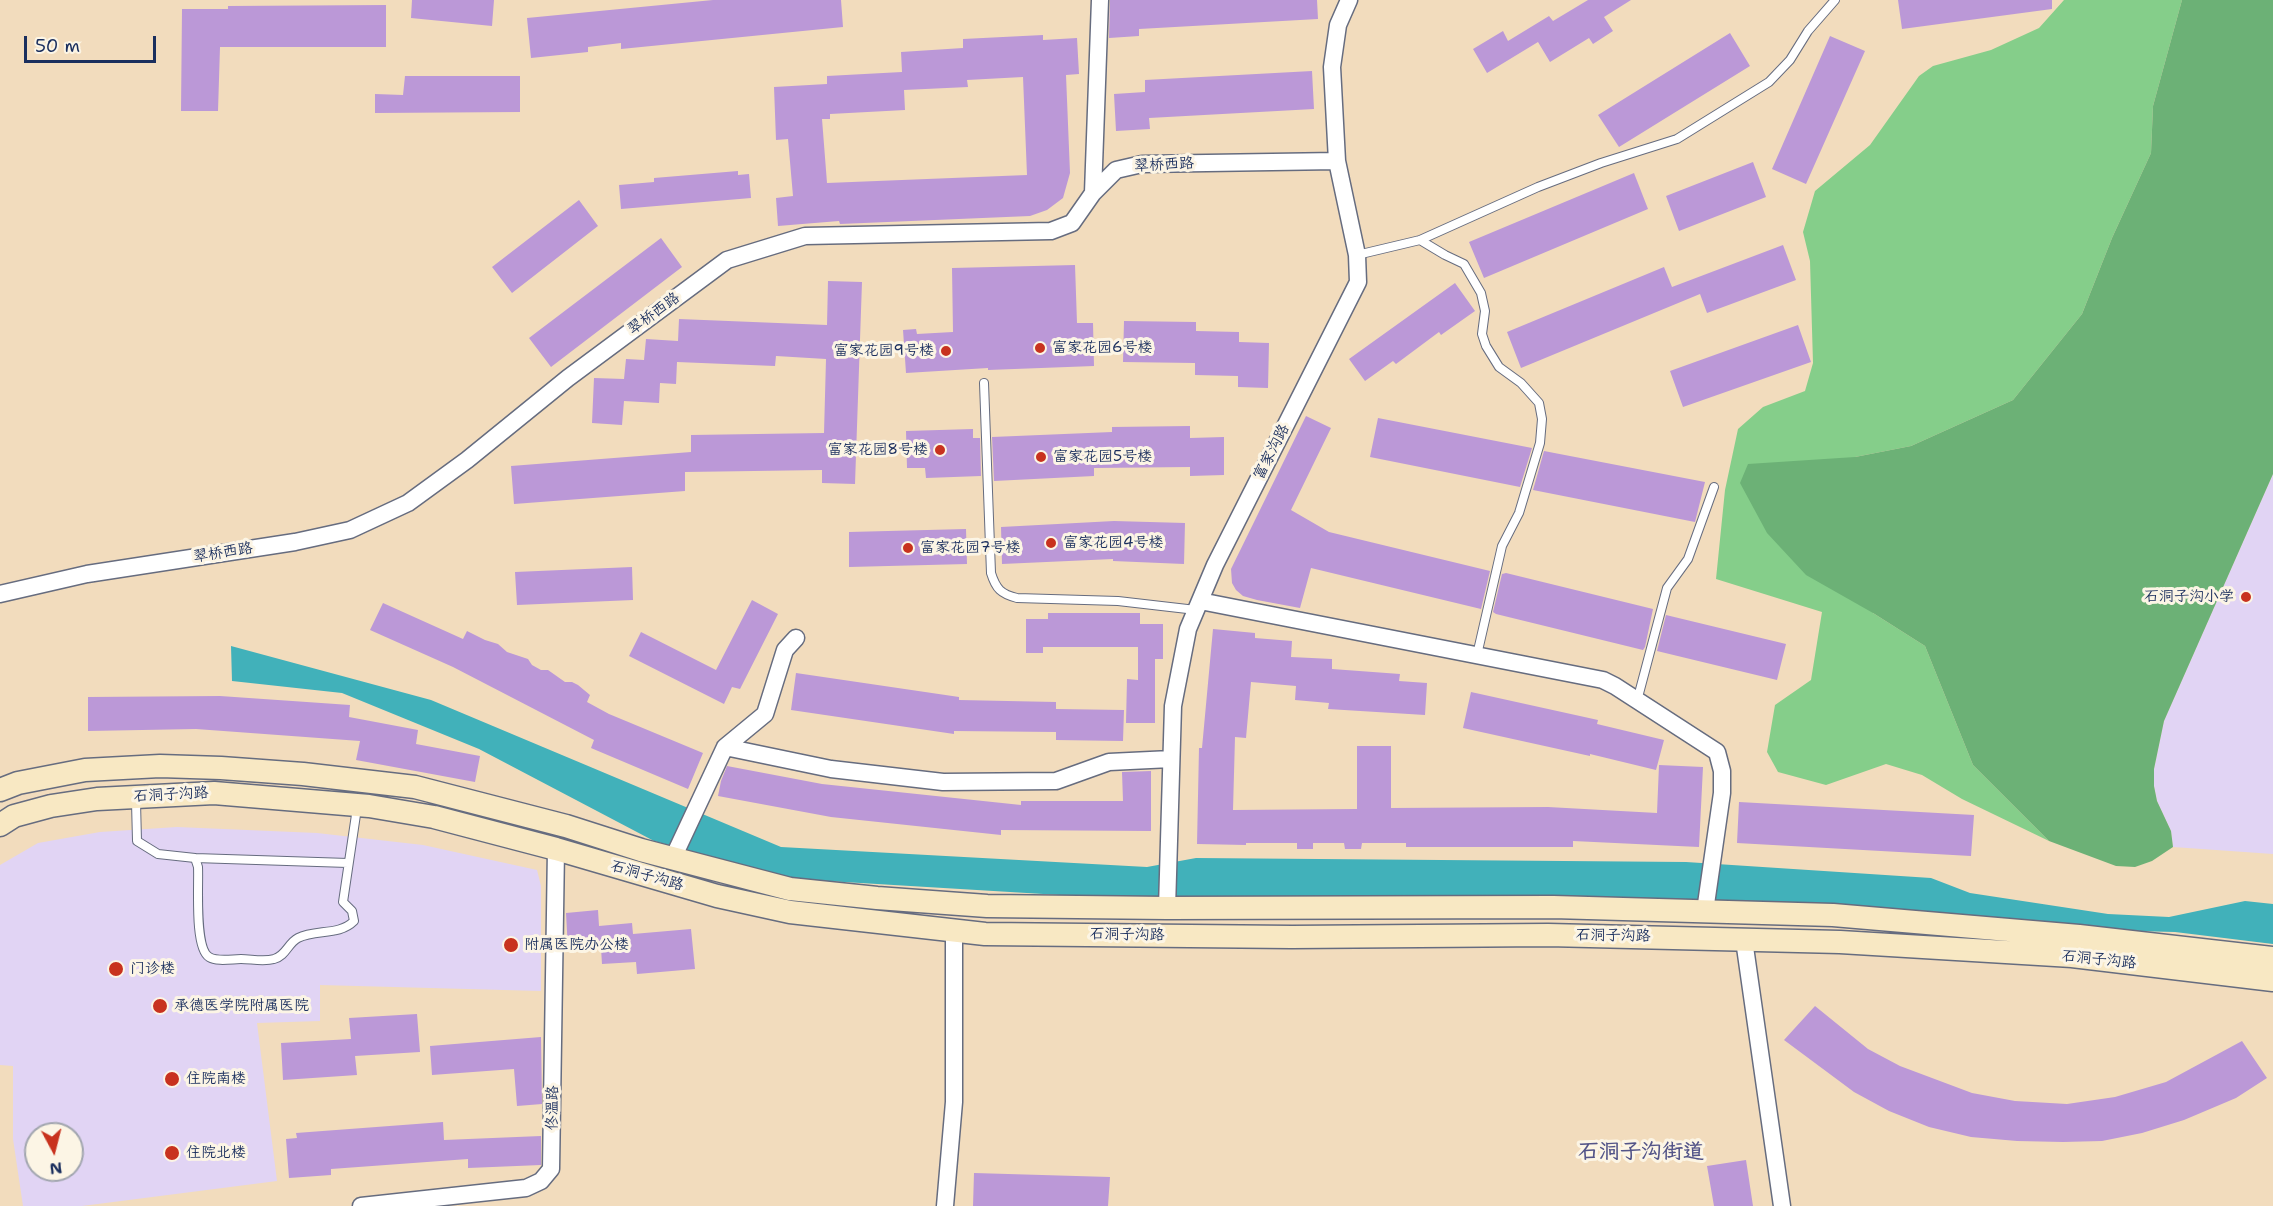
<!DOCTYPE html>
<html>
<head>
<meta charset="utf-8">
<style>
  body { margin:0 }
  #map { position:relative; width:2273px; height:1206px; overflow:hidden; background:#f2dcbd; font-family:"Shantell Sans",sans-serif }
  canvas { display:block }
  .north { position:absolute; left:24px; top:1122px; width:60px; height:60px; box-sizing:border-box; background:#fcf5e5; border:2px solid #a2a6af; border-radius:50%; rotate:173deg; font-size:16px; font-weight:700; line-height:24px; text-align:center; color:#1b2f5e }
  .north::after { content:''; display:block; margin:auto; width:21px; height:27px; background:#c8321e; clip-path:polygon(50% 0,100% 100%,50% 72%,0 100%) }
  .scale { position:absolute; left:24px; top:36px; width:132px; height:27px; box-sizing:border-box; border:3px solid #1b2f5e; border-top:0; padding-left:8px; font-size:18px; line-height:21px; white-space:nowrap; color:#1b2f5e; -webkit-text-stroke:4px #fcf5e5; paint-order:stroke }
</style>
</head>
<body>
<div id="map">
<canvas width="2273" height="1206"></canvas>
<div class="north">N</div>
<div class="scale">50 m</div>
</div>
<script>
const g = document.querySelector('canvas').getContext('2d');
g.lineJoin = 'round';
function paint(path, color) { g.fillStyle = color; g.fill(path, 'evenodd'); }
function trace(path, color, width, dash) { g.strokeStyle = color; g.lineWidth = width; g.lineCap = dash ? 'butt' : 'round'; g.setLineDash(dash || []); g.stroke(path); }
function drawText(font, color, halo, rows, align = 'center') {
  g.font = font + ' "Shantell Sans","LXGW WenKai TC",sans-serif'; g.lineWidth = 6; g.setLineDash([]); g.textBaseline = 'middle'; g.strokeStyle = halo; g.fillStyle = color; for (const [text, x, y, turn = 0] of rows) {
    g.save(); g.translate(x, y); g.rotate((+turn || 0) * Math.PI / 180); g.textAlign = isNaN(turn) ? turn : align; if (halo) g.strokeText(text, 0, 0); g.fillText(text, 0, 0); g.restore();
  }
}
paint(new Path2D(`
  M 2273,474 L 2273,854 L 2173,847 L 2171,831 L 2157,801 L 2154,786 L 2154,769 L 2164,721 Z
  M 177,827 L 317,833 L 423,845 L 537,870 L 541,886 L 541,991 L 320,985 L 320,1021 L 257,1023 L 277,1181 L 82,1206 L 23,1206 L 13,1139 L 13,1066 L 0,1065 L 0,865 L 38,843 L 100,832 ZM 36,1134 L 72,1134 L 72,1170 L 36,1170 Z`), '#e1d4f4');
paint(new Path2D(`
  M 2064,0 L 2182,0 L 2153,106 L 2151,153 L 2112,238 L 2082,314 L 2013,400 L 1911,446 L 1855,457 L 1873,613 L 1925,646 L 1973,765 L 2049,841 L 1962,799 L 1922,775 L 1886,764 L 1826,785 L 1778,772 L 1767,752 L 1775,705 L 1811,680 L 1822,612 L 1716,579 L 1725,490 L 1738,429 L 1763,407 L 1805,391 L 1813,363 L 1810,261 L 1803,232 L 1815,191 L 1870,145 L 1919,76 L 1933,66 L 1991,50 L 2039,28 Z`), '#85ce8a');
paint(new Path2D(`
  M 2182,0 L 2273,0 L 2273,474 L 2164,721 L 2154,769 L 2154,786 L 2157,801 L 2171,831 L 2173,847 L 2152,861 L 2135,867 L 2116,866 L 2049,841 L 1973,765 L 1925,646 L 1873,613 L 1806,575 L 1767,533 L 1740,483 L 1748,464 L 1855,457 L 1911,446 L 2013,400 L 2082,314 L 2112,238 L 2151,153 L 2153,106 Z`), '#6cb176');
paint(new Path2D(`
  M 231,646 L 431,700 L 781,847 L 1147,867 L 1196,858 L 1686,862 L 1931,878 L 1970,893 L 2108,914 L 2169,917 L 2245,901 L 2273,904 L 2273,944 L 2175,932 L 2095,930 L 1842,904 L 1143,900 L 794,879 L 654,841 L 479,749 L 342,693 L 232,681 Z`), '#41b1ba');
paint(new Path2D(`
  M 412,0 L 494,0 L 492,26 L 411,18 Z
  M 713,0 L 841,0 L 843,27 L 621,49 L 621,43 L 588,47 L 588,52 L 531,58 L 527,18 Z
  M 1110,0 L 1317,0 L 1318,19 L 1139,29 L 1139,36 L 1109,38 Z
  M 1588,0 L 1631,0 L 1604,17 L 1613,31 L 1593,44 L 1589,38 L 1550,62 L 1538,42 L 1487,73 L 1473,49 L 1503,31 L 1508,41 L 1549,16 L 1553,21 Z
  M 1898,0 L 2052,0 L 2052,9 L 1902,29 Z
  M 386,5 L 386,47 L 220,47 L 218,111 L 181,111 L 182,9 L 228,9 L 228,6 Z
  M 1730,33 L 1750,66 L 1619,147 L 1598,115 Z
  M 1043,35 L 1043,40 L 1077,38 L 1079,74 L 1066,75 L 1070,173 L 1063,198 L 1047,210 L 1030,216 L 840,224 L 839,221 L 778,226 L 776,198 L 793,196 L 788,139 L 776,140 L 774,87 L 827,84 L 827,76 L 902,72 L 901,52 L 963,48 L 963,39 ZM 1023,77 L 1027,175 L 827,183 L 822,119 L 830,119 L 830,114 L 905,110 L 904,90 L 968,87 L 967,80 Z
  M 1830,36 L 1865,51 L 1806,184 L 1772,169 Z
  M 1312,71 L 1314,109 L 1149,118 L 1150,129 L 1116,131 L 1114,94 L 1145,92 L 1145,80 Z
  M 405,76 L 520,76 L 520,112 L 375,113 L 375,94 L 403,95 Z
  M 1753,162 L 1766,197 L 1679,231 L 1666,196 Z
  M 738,171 L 738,175 L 749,174 L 751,198 L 621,209 L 619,185 L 654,182 L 654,178 Z
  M 1634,173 L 1648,209 L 1484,278 L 1469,242 Z
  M 579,200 L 598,226 L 512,293 L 492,267 Z
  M 661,238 L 682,267 L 551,367 L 529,338 Z
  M 1783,245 L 1796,280 L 1707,313 L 1700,294 L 1521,368 L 1507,332 L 1664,267 L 1672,287 Z
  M 1075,265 L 1077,323 L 1093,323 L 1094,366 L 988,370 L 988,368 L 906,373 L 903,330 L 916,329 L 917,334 L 953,332 L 952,268 Z
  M 828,281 L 862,282 L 855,484 L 822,483 L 822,470 L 685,472 L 685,491 L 514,504 L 511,466 L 691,452 L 691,435 L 824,433 L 826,359 L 776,356 L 775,366 L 677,362 L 676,384 L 660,383 L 659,403 L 624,401 L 622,425 L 592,423 L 594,378 L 624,379 L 626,359 L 644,360 L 646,339 L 678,341 L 679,319 L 827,325 Z
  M 1455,283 L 1475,311 L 1441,335 L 1439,332 L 1396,364 L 1393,361 L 1365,381 L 1349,359 Z
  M 1124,321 L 1196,322 L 1196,331 L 1239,332 L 1239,342 L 1269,343 L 1268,388 L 1238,387 L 1238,376 L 1195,375 L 1195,363 L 1123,362 Z
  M 1798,325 L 1811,362 L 1683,407 L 1670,371 Z
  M 1306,416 L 1331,428 L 1291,510 L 1329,532 L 1490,571 L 1481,609 L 1311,568 L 1300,608 L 1257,600 L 1243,596 L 1236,590 L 1232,583 L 1231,569 Z
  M 1378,418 L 1532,448 L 1520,487 L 1370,457 Z
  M 1190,426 L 1190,438 L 1224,437 L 1224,475 L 1190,476 L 1190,467 L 1094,468 L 1094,476 L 994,481 L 992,437 L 1112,432 L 1112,427 Z
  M 973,429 L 973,438 L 980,438 L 981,476 L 926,478 L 925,468 L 907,468 L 906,431 Z
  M 1544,451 L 1705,482 L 1695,522 L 1533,490 Z
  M 1114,521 L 1185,523 L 1184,564 L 1113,561 L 1113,559 L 1002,564 L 1001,527 Z
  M 966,529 L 967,564 L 849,567 L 849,532 Z
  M 632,567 L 633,600 L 517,605 L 515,572 Z
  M 1506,573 L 1653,609 L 1645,647 L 1643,650 L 1496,614 L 1493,612 L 1502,574 Z
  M 752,600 L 778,614 L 740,689 L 732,687 L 724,704 L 629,656 L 641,632 L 716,670 Z
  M 383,603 L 463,639 L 467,631 L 485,640 L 498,644 L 507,652 L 528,659 L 532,665 L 541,670 L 548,670 L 565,682 L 572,682 L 578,685 L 590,695 L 587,702 L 609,714 L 703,753 L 688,789 L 591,748 L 594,740 L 453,667 L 370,630 Z
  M 1048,613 L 1140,613 L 1140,624 L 1163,624 L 1163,659 L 1155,659 L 1155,723 L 1126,723 L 1127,679 L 1138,680 L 1138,647 L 1043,647 L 1043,653 L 1026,653 L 1026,619 L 1048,619 Z
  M 1666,615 L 1786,644 L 1777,680 L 1657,651 Z
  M 1213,629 L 1255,633 L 1255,638 L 1292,641 L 1291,657 L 1332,659 L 1332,669 L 1400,674 L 1399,681 L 1427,683 L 1425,715 L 1328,709 L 1329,703 L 1295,700 L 1296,686 L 1251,682 L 1246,738 L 1235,737 L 1233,810 L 1357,809 L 1357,746 L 1391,746 L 1391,808 L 1548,807 L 1657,813 L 1659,765 L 1703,767 L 1699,847 L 1573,841 L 1573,847 L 1406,847 L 1406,843 L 1362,843 L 1361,849 L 1345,849 L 1344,843 L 1313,843 L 1313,849 L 1297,849 L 1297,843 L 1246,843 L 1246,845 L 1197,844 L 1199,748 L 1202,748 Z
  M 796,673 L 959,697 L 959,700 L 1056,702 L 1056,709 L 1124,710 L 1123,741 L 1056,740 L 1056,732 L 954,731 L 954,734 L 791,710 Z
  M 1471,692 L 1598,720 L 1597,724 L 1664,740 L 1656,770 L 1590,754 L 1590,756 L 1463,728 Z
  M 220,696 L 350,705 L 349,717 L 418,730 L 416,744 L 480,756 L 475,782 L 356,760 L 360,741 L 196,729 L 88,731 L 88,697 Z
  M 727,766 L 822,784 L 1021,805 L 1021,801 L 1123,801 L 1122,772 L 1151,771 L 1151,831 L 1001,830 L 1001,835 L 831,817 L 718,796 L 721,781 Z
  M 1739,802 L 1974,815 L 1971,856 L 1737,843 Z
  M 598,910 L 599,926 L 632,923 L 633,934 L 691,929 L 695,969 L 637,974 L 636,962 L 602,964 L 601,948 L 568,950 L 566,913 Z
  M 1815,1006 L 1868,1049 L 1900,1066 L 1972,1093 L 2015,1101 L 2067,1104 L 2115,1097 L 2166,1082 L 2242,1041 L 2267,1078 L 2236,1098 L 2184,1120 L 2142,1133 L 2102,1141 L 2063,1142 L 2017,1141 L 1971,1137 L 1929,1127 L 1889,1111 L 1854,1092 L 1784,1040 Z
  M 417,1014 L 420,1052 L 355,1056 L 357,1075 L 283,1080 L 281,1043 L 351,1039 L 349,1018 Z
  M 541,1037 L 542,1104 L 517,1106 L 514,1069 L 432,1075 L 430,1046 Z
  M 443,1122 L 444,1140 L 541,1136 L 541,1165 L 468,1168 L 468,1159 L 331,1169 L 331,1175 L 289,1178 L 286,1139 L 297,1138 L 296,1133 Z
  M 1746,1160 L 1753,1206 L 1714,1206 L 1707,1166 Z
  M 974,1173 L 1110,1177 L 1108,1206 L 973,1206 Z`), '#bb98d7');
const lane = new Path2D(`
  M 1420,240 L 1445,255 L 1464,264 L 1481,293 L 1485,311 L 1482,334 L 1486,346 L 1499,367 L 1521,383 L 1539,403 L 1542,419 L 1540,443 L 1519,513 L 1502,546 L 1477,655
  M 1357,255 L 1420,240 L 1538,187 L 1601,163 L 1677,139 L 1769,82 L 1790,60 L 1808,31 L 1835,0
  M 984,383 L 991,573 C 996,589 1001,594 1017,598 L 1118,601 L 1196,610
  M 1637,701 L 1667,588 L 1688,559 L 1714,487
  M 136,802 L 137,841 L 158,854 L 195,858 L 198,867 C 199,884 194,948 209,957 C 217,962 232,959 241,959 C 251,959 264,962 274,959 C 286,956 288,943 298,938 C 316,929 339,936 354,921 L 352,911 L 343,902 L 357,808
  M 195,858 L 348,863`);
const street = new Path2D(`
  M 1093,193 L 1100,0
  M 0,594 L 87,574 L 295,542 L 350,530 L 408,503 L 467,460 L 568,378 L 727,260 L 805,236 L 1051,231 L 1072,223 L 1093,193 L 1116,170 L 1142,164 L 1337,161
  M 1200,601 L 1603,680 L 1615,686 L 1717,752 L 1722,771 L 1722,793 L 1705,911
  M 725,747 L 831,769 L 943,782 L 1056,781 L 1109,762 L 1171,759
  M 673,858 L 725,747 L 765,714 L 785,650 L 796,638
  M 1167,908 L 1173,706 L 1188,629 L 1215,565 L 1358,282 L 1357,255 L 1337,161 L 1332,67 L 1338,25 L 1349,0
  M 1744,940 L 1782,1206
  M 361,1206 L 526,1188 L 541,1181 L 551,1169 L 556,849
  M 945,1206 L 954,1102 L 954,931`);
const secondary = new Path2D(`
  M 0,790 L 18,783 L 85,770 L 160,766 L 221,768 L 303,774 L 415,787 L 566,826 L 641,850 L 790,889 L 877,898 L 987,906 L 1167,908 L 1553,907 L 1833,915 L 2079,936 L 2273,958
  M 0,825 L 14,816 L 51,806 L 97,799 L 214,793 L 369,806 L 434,817 L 556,849 L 717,896 L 790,912 L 985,934 L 1292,937 L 1548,935 L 1840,942 L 2072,956 L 2273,980`);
trace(lane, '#666c7f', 10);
trace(street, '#666c7f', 19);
trace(secondary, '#666c7f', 25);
trace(lane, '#fff', 8);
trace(street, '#fff', 16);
trace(secondary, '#f8e8c3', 22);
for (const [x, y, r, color] of [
  [1040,348,6,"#c8321e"],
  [946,351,6,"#c8321e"],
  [940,450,6,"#c8321e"],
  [1041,457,6,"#c8321e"],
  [1051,543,6,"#c8321e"],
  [908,548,6,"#c8321e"],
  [2246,597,6,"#c8321e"],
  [511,945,8,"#c8321e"],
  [116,969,8,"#c8321e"],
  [160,1006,8,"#c8321e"],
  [172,1079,8,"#c8321e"],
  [172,1153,8,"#c8321e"]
]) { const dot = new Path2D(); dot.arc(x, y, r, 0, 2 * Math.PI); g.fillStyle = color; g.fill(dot); trace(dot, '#fcf5e5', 2); }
drawText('15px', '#1b2f5e', '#fcf5e5', [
  ["翠桥西路",1164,165,-3],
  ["翠桥西路",654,314,-36],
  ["富家沟路",1272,452,-63],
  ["翠桥西路",223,553,-9],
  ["石洞子沟路",171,795,-3],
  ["石洞子沟路",647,876,16],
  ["石洞子沟路",1127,935,1],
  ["石洞子沟路",1613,936,1],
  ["石洞子沟路",2099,960,6],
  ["佟温路",553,1108,-89]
]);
drawText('15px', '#1b2f5e', '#fcf5e5', [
  ["富家花园6号楼",1052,348],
  ["富家花园9号楼",934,351,"right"],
  ["富家花园8号楼",928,450,"right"],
  ["富家花园5号楼",1053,457],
  ["富家花园4号楼",1063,543],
  ["富家花园7号楼",920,548],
  ["石洞子沟小学",2234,597,"right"],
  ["附属医院办公楼",524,945],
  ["门诊楼",130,969],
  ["承德医学院附属医院",174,1006],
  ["住院南楼",186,1079],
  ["住院北楼",186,1153]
], 'left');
drawText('bold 21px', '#535488', '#fcf5e5', [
  ["石洞子沟街道",1641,1153]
]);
</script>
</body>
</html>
